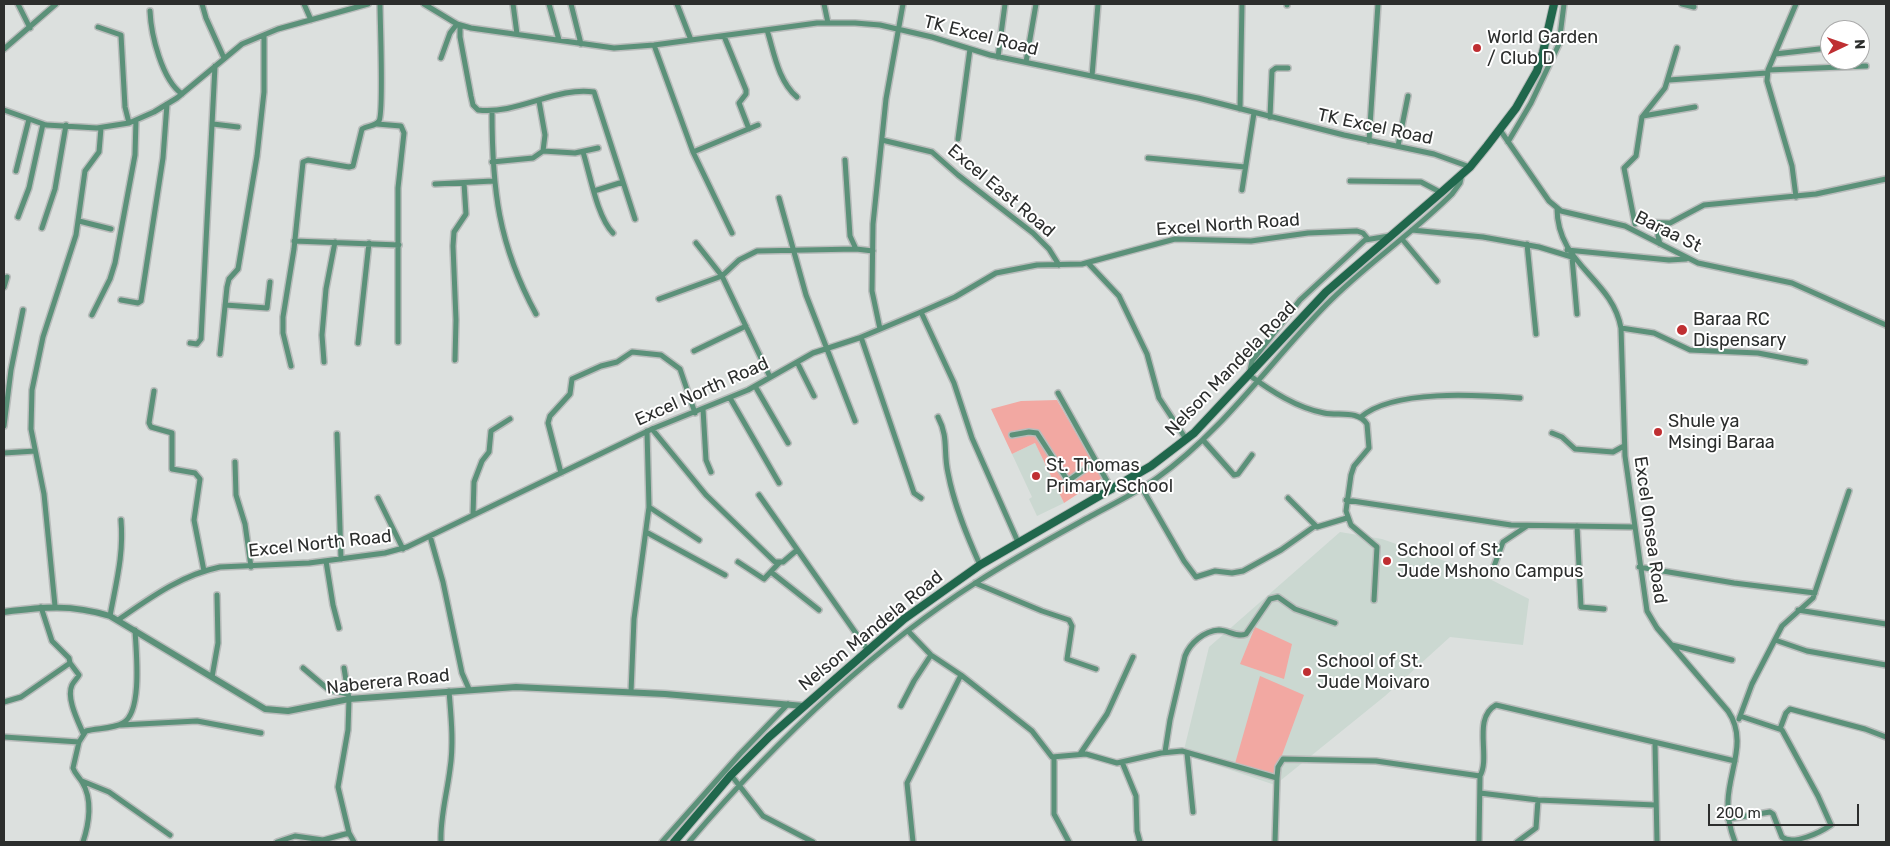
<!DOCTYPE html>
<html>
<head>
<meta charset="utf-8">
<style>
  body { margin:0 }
  #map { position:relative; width:1890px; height:846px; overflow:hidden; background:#dce0de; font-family:Rubik,sans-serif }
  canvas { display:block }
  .frame { position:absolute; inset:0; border:5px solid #2c2e2d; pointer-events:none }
  .north { position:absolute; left:1820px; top:20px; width:50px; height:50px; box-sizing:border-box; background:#fff; border:1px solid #ababab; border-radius:50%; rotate:87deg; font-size:14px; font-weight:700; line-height:20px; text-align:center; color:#2c2e2d }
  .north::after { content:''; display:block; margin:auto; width:18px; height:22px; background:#bf2f32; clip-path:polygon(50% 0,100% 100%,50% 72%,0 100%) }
  .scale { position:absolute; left:1708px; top:804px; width:151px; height:22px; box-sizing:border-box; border:2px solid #2c2e2d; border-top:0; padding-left:6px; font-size:15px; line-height:18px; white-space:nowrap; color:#2c2e2d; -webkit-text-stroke:4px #fff; paint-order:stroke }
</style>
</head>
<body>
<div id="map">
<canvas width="1890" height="846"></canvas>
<div class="frame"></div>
<div class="north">N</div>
<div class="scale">200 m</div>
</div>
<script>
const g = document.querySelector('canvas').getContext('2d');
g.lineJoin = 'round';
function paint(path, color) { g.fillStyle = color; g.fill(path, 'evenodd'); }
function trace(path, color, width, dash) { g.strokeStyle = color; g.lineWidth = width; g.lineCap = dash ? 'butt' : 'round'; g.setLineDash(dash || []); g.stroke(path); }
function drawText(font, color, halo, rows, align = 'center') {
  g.font = font + ' Rubik,sans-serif'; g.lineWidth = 4; g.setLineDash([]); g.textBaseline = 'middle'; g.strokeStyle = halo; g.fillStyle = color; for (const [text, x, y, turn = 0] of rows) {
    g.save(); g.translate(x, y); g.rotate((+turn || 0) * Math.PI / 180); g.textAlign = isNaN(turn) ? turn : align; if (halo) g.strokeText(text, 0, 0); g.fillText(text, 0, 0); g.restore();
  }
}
paint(new Path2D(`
  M 1035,443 L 1064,503 L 1037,516 L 1029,499 L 1032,497 L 1012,454 Z
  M 1340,532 L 1382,539 L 1476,572 L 1529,599 L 1523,645 L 1450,637 L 1385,696 L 1275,785 L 1183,754 L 1209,647 Z`), '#cbd8d1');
paint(new Path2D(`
  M 1057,400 L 1102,478 L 1064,503 L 1035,443 L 1012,454 L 991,409 L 1021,401 Z
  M 1255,627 L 1292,644 L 1284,679 L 1240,664 Z
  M 1260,676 L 1304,695 L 1274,777 L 1234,767 Z`), '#f2a8a2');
const minor = new Path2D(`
  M 18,4 L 30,28
  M 202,4 L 206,18 L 224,58
  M 304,4 L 311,20
  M 424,4 L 457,24 L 471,28 L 614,48 L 654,45 L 817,23 L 855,23 L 880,25 L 932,37 L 990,55 L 1198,98 L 1344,135 L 1434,154 L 1470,167
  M 513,4 L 517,34
  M 549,4 L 559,40
  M 571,4 L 581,44
  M 677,4 L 691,40
  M 824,4 L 828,23
  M 1682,4 L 1694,7
  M 1796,4 L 1768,70 L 1767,81 L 1792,166 L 1796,197
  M 1287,5 L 1287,4
  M 150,11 C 151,35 162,80 182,94
  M 460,25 L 460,37 L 471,96 L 473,105 L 478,110 C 517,115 557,86 594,92 L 635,219
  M 98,27 L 121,35 L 125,107 L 129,123
  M 767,30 C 774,52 778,81 797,97
  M 724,36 L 746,90 L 746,94 L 739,103 L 749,129
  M 654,45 L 693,152 L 732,233
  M 4,49 L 56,4
  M 1775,54 L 1828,48
  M 998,57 L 1005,4
  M 441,58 L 450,33 L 457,24
  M 1026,62 L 1036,4
  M 1768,70 L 1866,66
  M 1092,76 L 1098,4
  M 1669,80 L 1767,73
  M 1240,109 L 1242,4
  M 4,110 L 46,125 L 97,128 L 129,123 L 154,112 L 177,98 L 242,44 L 278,29 L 368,4
  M 492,111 C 492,189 498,244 536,314
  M 1643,116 L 1695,107
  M 1270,117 L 1272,71 L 1276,68 L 1288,68
  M 213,124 L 238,127
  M 377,124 L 401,126 L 404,133 L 398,188 L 398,342
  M 1500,130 L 1549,201 L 1561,211 L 1625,226 L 1698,263 L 1792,283 L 1886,325
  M 958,139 L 970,49
  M 882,140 L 932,152 L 958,175 L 1033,233 L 1049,249 L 1059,265
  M 1369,141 L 1378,4
  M 1508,142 L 1531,103 L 1559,44 L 1564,4
  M 1398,146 L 1408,96
  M 543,151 L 575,153 L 598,148
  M 583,152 C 590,174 597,217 613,233
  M 693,152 L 758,125
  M 1148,158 L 1245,167
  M 845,160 L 850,236 L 856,249
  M 492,162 L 533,158 L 543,151 L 545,135 L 539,101
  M 16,171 L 29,119
  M 1350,181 L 1421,182 L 1440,192
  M 435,184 L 493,181
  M 1242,190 L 1254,113
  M 594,191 L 623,182
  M 779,198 L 806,295 L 855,421
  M 1557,208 C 1557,265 1612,278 1621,328 L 1625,456 L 1647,611 L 1657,628 L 1728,711 C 1748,740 1729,770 1728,801 C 1727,815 1730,829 1735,842
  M 18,217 L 29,188 L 43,124
  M 79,221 L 111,229
  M 1635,222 L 1670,223 L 1704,205 L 1816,194 L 1886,179
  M 1635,224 L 1624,168 L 1636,156 L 1642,117 L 1665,88 L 1677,48
  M 1659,224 L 1658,236 L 1660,244
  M 42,228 L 55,189 L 66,125
  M 1412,230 L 1483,237 L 1539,247 L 1572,257 L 1577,314
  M 1402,239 L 1437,281
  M 294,241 L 399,245
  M 696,243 L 722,276 L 770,377
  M 1527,244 L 1536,334
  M 1567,250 L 1669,260 L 1686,259
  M 1088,263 L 1119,296 L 1147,354 L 1159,398 L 1186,439
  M 4,287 L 7,277
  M 659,299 L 722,276 L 739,260 L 757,251 L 856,249 L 873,251
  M 121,300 L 138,303 L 141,301 L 163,158 L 167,104
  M 225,305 L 267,308 L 270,282
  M 921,312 L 954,383 L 972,438 L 1018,542
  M 92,315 L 110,279 L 115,263 L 135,155 L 136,120
  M 1621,328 L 1654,333 L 1690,350 L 1758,353 L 1805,362
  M 880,329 L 872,291 L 873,224 L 886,99 L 903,4
  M 861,337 L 914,493 L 921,498
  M 190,343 L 197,344 L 201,339 L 215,66
  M 358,343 L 369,243
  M 694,351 L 746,326
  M 220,354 L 227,287 L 229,279 L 238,269 L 257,156 L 264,92 L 264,35
  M 455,360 L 456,320 L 453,246 L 454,232 L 466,214 L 464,183
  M 324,362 L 322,335 L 326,289 L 335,242
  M 797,362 L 814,396
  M 291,366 L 283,333 L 283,317 L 294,249 L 303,162 L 308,160 L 349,167 L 353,166 L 362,129 C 368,125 375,127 379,121 C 384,112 380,21 380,4
  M 755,386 L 788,443
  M 154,391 L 149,423 L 151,427 L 172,433 L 172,469 L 195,473 L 200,479 L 194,520 L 204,571
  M 1058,393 L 1112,490
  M 730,398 L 779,483
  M 703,409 L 706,460 L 711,472
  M 938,417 C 949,438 943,451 948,473 C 954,505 967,536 980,565
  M 1361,417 C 1393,389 1479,395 1520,398
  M 4,426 L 11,370 L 23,310
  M 652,429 L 706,495 L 775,562 L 783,562 L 797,550
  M 1552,433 L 1562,437 L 1575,449 L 1613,452 L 1624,446
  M 337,434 L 341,559
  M 1012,435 L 1029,432 L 1037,433 L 1068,481 L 1095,462
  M 1203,440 L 1234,475 L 1238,474 L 1252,455
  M 4,453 L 35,451
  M 235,462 L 236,495 L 245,524 L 251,567
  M 561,473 L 548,423 L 550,416 L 570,394 L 572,379 L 601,366 L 617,362 L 632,352 L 661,355 L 680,369 L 695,413
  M 1142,488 L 1184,561 L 1196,577 L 1215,571 L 1232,573 L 1243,571 L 1281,550 L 1315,526
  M 759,495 L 867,649
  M 378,498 L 403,549
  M 1288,498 L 1317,527 L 1347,518
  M 1346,500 L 1511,525 L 1634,527
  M 649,507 L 699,540
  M 473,515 L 474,482 L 482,461 L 489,452 L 491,431 L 510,419
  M 1577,526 L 1581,607 L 1604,609
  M 646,532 L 725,575
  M 430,536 L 443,582 L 462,673 L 469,689
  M 326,561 L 333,605 L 339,628
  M 738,562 L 764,579 L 779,563
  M 1639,567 L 1734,583 L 1815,593
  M 1493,569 L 1503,542 L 1527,526
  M 771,572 L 819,610
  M 975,583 L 1042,611 L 1069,620 L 1072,626 L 1067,659 L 1096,669
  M 1374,600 L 1377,547 L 1351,525 L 1346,511 L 1351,475 L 1354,466 L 1369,448 L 1367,424 C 1358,410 1339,416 1324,413 C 1297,408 1271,391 1249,375 L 1252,361 L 1300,300 L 1365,240 L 1389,236
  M 55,606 L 44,494 L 31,429 L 32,390 L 43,337 L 76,235 L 85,171 L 99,152 L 101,128
  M 1798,610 L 1886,624
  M 110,616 C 116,583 124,554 121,520
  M 118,620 C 150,598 181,575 220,567 L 309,563 L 385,553 L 407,547 L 652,429 L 748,390 L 813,353 L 859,338 L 921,312 L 955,297 L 996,273 L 1037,265 L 1082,264 L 1175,239 L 1251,241 L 1308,233 L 1357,231 L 1363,233 L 1368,239
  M 909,632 L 931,655 L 961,675 L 1032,731 L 1052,757 L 1086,754 L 1117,763 L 1161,753 L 1182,751 L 1277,778
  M 1775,640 L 1807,651 L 1886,665
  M 1672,645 L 1732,660
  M 70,663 L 79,675 C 77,679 74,681 72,685 C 66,698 78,721 83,733
  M 303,668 L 329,690 L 348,694
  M 344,668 L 349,699 L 348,730 L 338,787 L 349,833 L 354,842
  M 212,677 L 218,643 L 217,595
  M 631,692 L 634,619 L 649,507 L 647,431
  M 4,702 L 21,697 L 70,663 L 69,658 L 52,641 L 41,607
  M 901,706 L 914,681 L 931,655
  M 1739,719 L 1752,684 L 1782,626 L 1813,598 L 1849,491
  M 121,725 L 197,721 L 261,733
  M 1780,729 L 1786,713 L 1790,709 L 1865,729 L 1886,737
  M 4,737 L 79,742
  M 1655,743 L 1657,842
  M 1165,752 L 1170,720 L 1185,656 C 1190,643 1204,631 1219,630 C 1228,630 1237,638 1246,634 L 1270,599 L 1278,597 L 1295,609 L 1335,623
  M 1187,753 L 1193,812
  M 1080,754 L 1107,714 L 1133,657
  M 1054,758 L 1054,814 L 1069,842
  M 1122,762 L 1136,796 L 1137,831 L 1140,842
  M 731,775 L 763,816 L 813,842
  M 82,781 L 109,792 L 170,835
  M 1480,793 L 1538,800 L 1655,805
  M 1728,819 L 1770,812 L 1773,814 L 1782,837 C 1793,846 1821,832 1831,825 L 1818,796 L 1782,730 L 1740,716
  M 83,842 C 89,824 93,799 82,782 C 79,777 75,774 73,768 L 79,742 L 86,731 C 97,728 113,729 123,723 C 143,712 136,650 135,630
  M 277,842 L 295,836 L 323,840 L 349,833
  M 441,842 C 440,817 447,794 450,769 C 454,743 451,716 449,691
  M 662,842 L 740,754 L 788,704
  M 689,842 C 772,745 869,651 977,582 C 1014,558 1053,537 1091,516 C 1113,504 1136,493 1157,478 C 1223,431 1270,362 1326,305 C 1365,265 1412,234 1452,194 L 1460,183 L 1462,174
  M 913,842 L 907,783 L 961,675
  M 1275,842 L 1277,778 L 1278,767 L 1283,759 L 1376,761 L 1480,776 C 1491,757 1472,718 1496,705 L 1735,761
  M 1479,842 L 1480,776
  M 1517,842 L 1536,828 L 1538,800`);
const tertiary = new Path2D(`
  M 4,612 C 45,607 70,604 110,616 L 265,709 L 288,711 L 349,699 L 516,687 L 665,694 L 804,706`);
const secondary = new Path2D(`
  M 674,842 L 731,775 L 769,737 L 904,619 L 980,565 L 1151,466 L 1194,433 L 1326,292 L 1444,190 L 1470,167 L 1487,146 L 1516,108 L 1537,71 L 1543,52 L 1554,4`);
trace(minor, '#b9bcbb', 8);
trace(tertiary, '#b9bcbb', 9);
trace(secondary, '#b9bcbb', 10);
trace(minor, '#5b9179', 5);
trace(tertiary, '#5b9179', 6);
trace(secondary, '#20674c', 8);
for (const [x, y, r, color] of [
  [1477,48,5,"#bf2f32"],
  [1682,330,6,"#bf2f32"],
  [1658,432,5,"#bf2f32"],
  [1036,476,5,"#bf2f32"],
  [1387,561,5,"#bf2f32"],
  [1307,672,5,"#bf2f32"]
]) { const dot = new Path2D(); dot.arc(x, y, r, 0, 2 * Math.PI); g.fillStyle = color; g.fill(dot); trace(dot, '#fff', 2); }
drawText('18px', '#2c2e2d', '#fff', [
  ["TK Excel Road",981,36,14],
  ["TK Excel Road",1375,127,12],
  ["Excel East Road",1001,191,40],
  ["Excel North Road",1228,225,-4],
  ["Baraa St",1668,232,26],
  ["Nelson Mandela Road",1231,369,-46],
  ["Excel North Road",702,392,-24],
  ["Excel Onsea Road",1650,530,82],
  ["Excel North Road",320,544,-6],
  ["Nelson Mandela Road",871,631,-39],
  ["Naberera Road",388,682,-6]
]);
drawText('18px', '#2c2e2d', '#fff', [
  ["World Garden",1487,38],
  ["/ Club D",1487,59],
  ["Baraa RC",1693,320],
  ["Dispensary",1693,341],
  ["Shule ya",1668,422],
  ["Msingi Baraa",1668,443],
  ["St. Thomas",1046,466],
  ["Primary School",1046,487],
  ["School of St.",1397,551],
  ["Jude Mshono Campus",1397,572],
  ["School of St.",1317,662],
  ["Jude Moivaro",1317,683]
], 'left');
</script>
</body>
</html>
